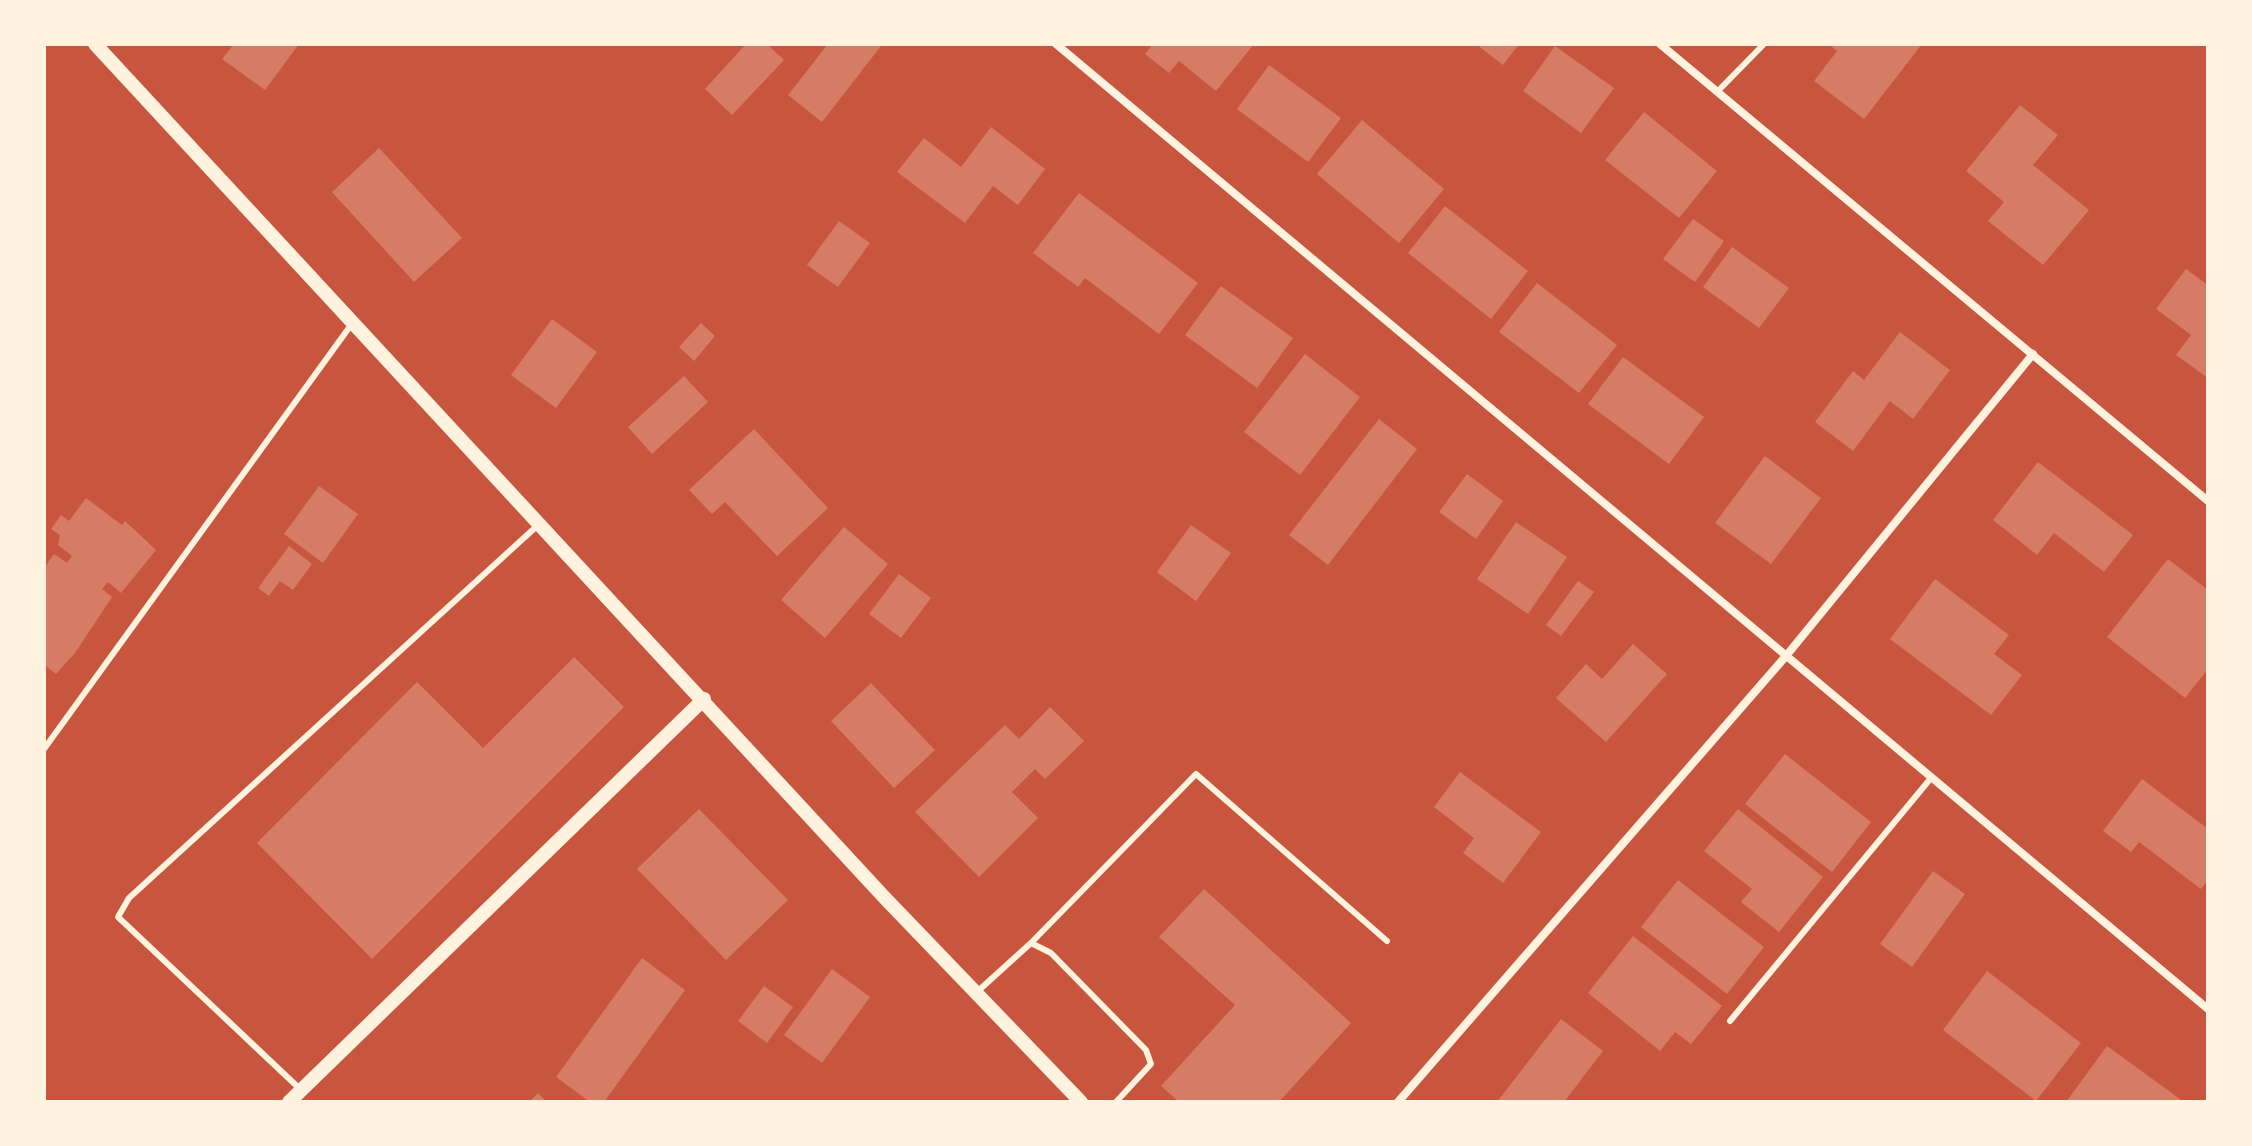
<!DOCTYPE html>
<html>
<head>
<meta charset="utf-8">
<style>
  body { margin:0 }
  #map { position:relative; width:2252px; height:1146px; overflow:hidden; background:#c8553d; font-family:"DM Sans",sans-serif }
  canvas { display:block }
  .frame { position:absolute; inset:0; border:46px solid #fff3e0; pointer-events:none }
</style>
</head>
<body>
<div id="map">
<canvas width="2252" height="1146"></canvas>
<div class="frame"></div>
</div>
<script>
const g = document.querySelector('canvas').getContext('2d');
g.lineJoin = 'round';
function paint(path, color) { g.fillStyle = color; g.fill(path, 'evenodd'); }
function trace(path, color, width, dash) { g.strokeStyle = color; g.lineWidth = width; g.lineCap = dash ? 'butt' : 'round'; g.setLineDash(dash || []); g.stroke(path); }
paint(new Path2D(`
  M 234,44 L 299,44 L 265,90 L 222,59 Z
  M 746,44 L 767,44 L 784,60 L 732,115 L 705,89 Z
  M 828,44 L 881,46 L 822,122 L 788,95 Z
  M 1153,44 L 1254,44 L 1216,91 L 1179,61 L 1169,73 L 1145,54 Z
  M 1476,44 L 1519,44 L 1503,65 Z
  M 1834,44 L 1922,44 L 1864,119 L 1814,81 L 1837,51 L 1832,47 Z
  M 1555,46 L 1614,88 L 1581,133 L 1523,91 Z
  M 1269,65 L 1341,118 L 1308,162 L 1237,109 Z
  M 2020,105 L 2058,135 L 2033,165 L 2089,210 L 2043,265 L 1988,221 L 2004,202 L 1966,171 Z
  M 1644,112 L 1717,171 L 1679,218 L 1605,160 Z
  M 1362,120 L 1444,189 L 1399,243 L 1317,174 Z
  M 991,127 L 1045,169 L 1018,205 L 993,186 L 965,223 L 897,172 L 924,138 L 961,167 Z
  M 379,148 L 462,238 L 414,282 L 332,192 Z
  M 1079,193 L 1198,283 L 1159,334 L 1085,278 L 1078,287 L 1033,253 Z
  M 1445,206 L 1528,271 L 1491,319 L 1408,253 Z
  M 1693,219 L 1724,241 L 1695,282 L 1663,259 Z
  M 839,221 L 870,243 L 838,287 L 807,265 Z
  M 1732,247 L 1789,288 L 1759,328 L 1703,287 Z
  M 2186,269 L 2208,285 L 2208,378 L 2176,355 L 2191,335 L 2156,309 Z
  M 1537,283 L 1617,345 L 1579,393 L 1499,332 Z
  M 1221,286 L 1293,338 L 1257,388 L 1185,335 Z
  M 552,319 L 597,352 L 556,408 L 511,375 Z
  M 701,323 L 715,336 L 694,361 L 679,347 Z
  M 1900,332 L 1950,370 L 1913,419 L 1890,401 L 1853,451 L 1815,422 L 1853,371 L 1864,380 Z
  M 1305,354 L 1360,397 L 1300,475 L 1244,432 Z
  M 1623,357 L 1704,417 L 1669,464 L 1588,404 Z
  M 684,376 L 708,402 L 652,454 L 628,427 Z
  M 1379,419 L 1417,449 L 1328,565 L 1289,535 Z
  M 754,429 L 828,508 L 777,556 L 725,502 L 712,514 L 689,490 Z
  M 1765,456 L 1821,498 L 1771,564 L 1715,523 Z
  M 2038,462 L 2133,535 L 2104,572 L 2054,533 L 2037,555 L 1993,520 Z
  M 1467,474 L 1503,501 L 1476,539 L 1439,512 Z
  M 319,486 L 358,514 L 323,563 L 284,534 Z
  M 86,498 L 122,525 L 125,521 L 156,550 L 121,593 L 108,582 L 102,589 L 112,597 L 75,653 L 56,674 L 44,665 L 44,568 L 54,554 L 67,563 L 72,556 L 58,545 L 60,535 L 51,529 L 61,515 L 69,521 Z
  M 1516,522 L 1567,557 L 1528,614 L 1477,579 Z
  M 1191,525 L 1231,553 L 1196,601 L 1157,572 Z
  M 844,527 L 888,564 L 825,638 L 781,600 Z
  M 289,546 L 312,564 L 293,590 L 280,581 L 269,596 L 258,588 Z
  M 2168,559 L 2208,590 L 2208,669 L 2185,698 L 2107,637 Z
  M 899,574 L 931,598 L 901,638 L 869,614 Z
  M 1935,579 L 2009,635 L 1994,654 L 2022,675 L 1991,715 L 1890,639 Z
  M 1578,581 L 1594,592 L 1561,636 L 1546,625 Z
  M 1633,644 L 1667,674 L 1606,742 L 1556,698 L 1586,664 L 1602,679 Z
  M 574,657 L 624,707 L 372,959 L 257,843 L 417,682 L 483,748 Z
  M 871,683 L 935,750 L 894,788 L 831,721 Z
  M 1050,707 L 1084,741 L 1045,779 L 1035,769 L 1012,792 L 1038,818 L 979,877 L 915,812 L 1005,725 L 1019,739 Z
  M 1785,754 L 1871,822 L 1832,872 L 1745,804 Z
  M 1460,772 L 1541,832 L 1503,883 L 1463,853 L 1474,838 L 1434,807 Z
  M 2142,779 L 2208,829 L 2208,880 L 2201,889 L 2139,842 L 2131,852 L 2103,831 Z
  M 699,809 L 788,900 L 726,960 L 637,869 Z
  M 1738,809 L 1823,877 L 1779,932 L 1741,902 L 1752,889 L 1704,851 Z
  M 1933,871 L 1965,894 L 1912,967 L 1880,944 Z
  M 1678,880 L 1764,947 L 1727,994 L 1641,927 Z
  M 1204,889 L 1351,1023 L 1279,1102 L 1179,1102 L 1161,1086 L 1235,1005 L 1159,937 Z
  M 1633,936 L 1722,1006 L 1691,1044 L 1675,1032 L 1660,1051 L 1588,993 Z
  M 642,958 L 685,990 L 604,1102 L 590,1102 L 556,1077 Z
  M 832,969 L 870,997 L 822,1063 L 784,1035 Z
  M 1987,971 L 2081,1043 L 2036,1101 L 1943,1030 Z
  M 764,986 L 793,1007 L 767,1043 L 738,1021 Z
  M 1561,1019 L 1603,1051 L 1564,1102 L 1497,1102 Z
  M 2107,1046 L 2180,1099 L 2178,1102 L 2066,1102 Z
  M 538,1093 L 547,1102 L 529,1102 Z`), '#d67c66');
trace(new Path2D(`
  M 1717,92 L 1764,44
  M 44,749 L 351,325
  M 1031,943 L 1196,774 L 1387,941
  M 978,991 L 1031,943 L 1051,953 L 1146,1050 L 1151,1064 L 1116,1102
  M 1730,1021 L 1931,778
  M 300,1089 L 118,917 L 129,898 L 537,526`), '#fff3e0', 6);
trace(new Path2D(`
  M 1056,44 L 2208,1009
  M 1660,44 L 2208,501
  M 1398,1102 L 1786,656 L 2033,354`), '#fff3e0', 8);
trace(new Path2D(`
  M 95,44 L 883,896 L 1081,1102
  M 289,1102 L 704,699`), '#fff3e0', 14);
</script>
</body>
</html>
